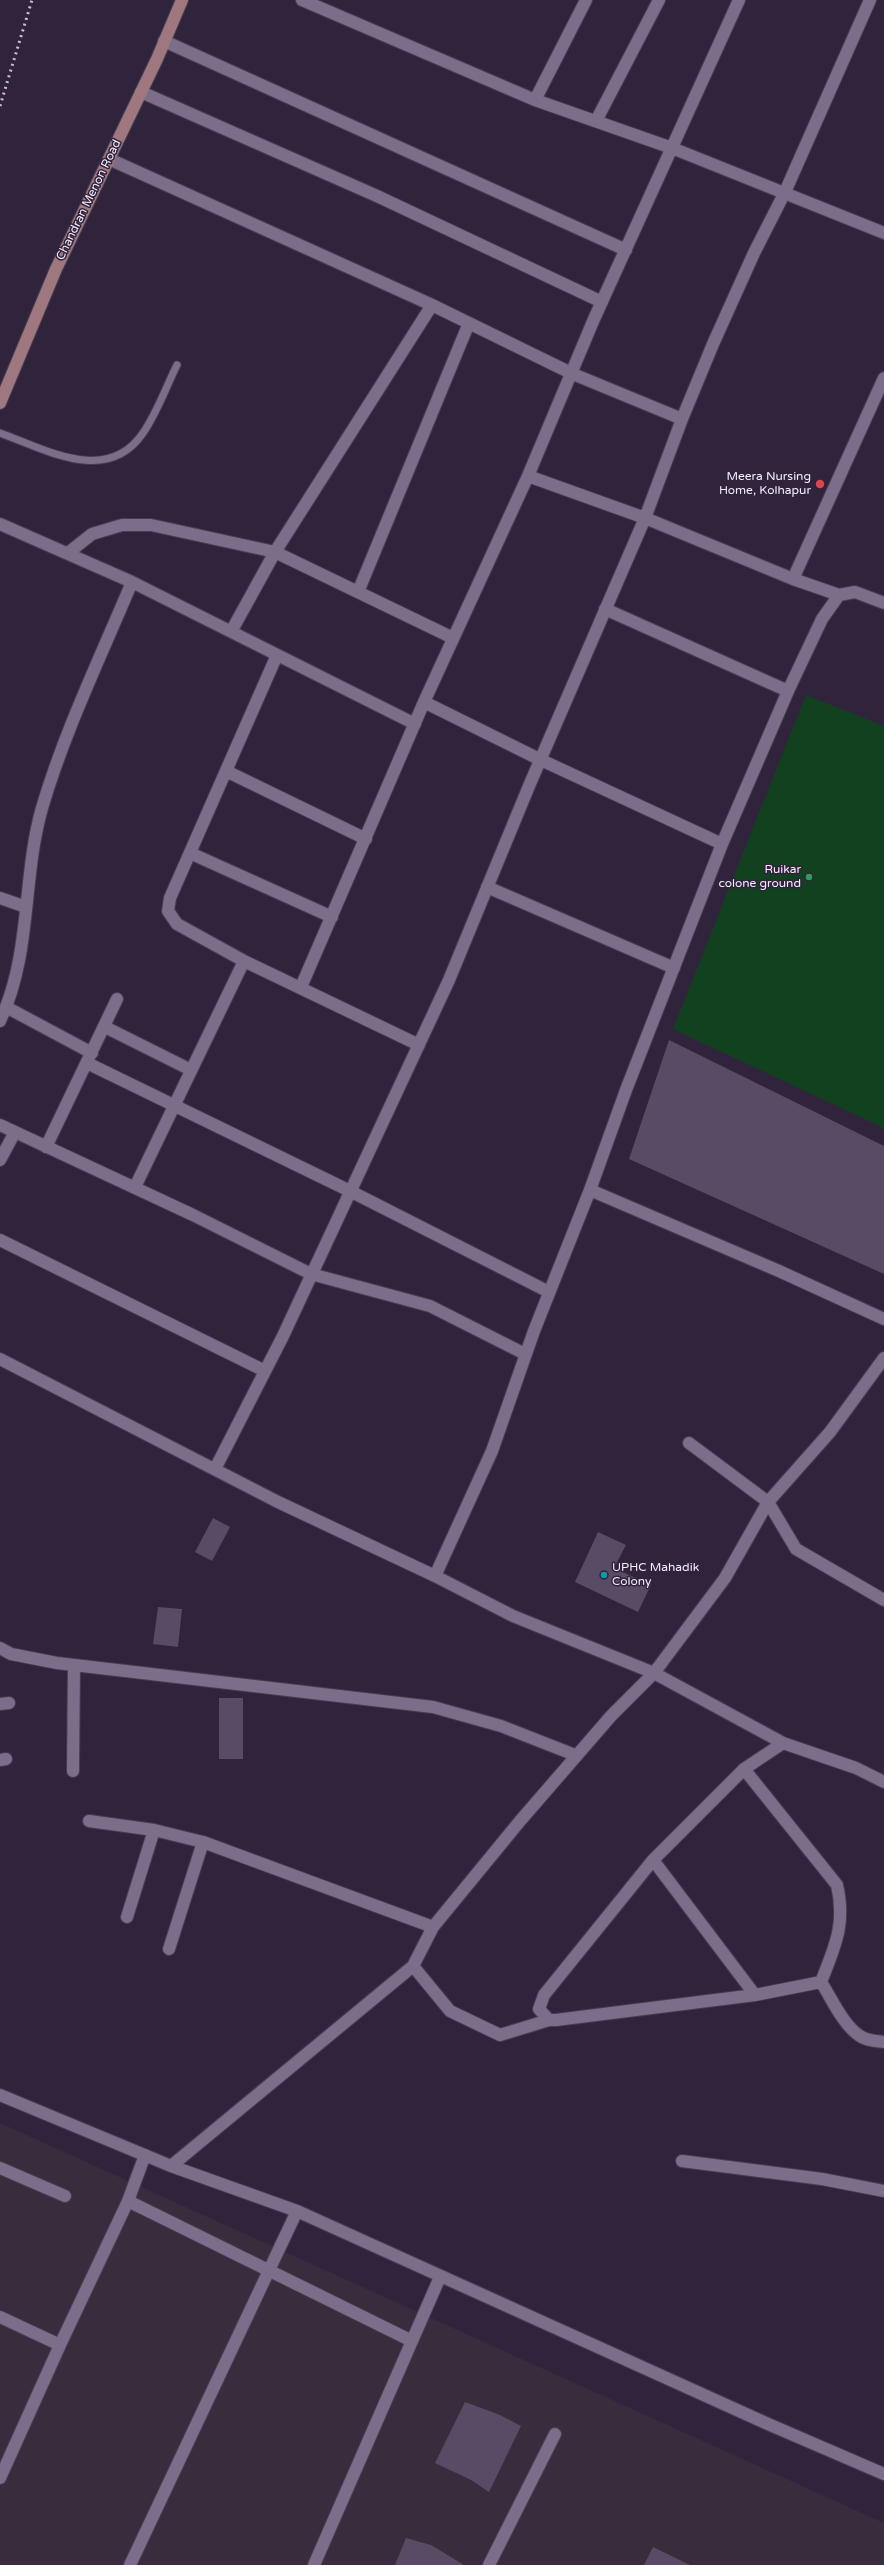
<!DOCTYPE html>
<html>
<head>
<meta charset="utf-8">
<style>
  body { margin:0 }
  canvas { display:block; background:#30233c }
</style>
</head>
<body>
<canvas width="884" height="2565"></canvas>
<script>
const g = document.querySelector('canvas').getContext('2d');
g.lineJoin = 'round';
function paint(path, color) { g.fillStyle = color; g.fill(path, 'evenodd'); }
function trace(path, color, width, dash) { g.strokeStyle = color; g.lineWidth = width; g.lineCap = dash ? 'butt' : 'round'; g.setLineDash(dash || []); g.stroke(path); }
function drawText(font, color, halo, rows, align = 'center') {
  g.font = font + ' "Varela Round",sans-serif'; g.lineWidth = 3; g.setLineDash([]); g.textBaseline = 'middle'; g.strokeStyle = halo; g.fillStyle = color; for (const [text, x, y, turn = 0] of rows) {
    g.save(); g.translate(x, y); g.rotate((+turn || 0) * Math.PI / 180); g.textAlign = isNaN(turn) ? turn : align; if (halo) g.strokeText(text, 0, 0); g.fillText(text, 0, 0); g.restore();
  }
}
paint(new Path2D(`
  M 0,2123 L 884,2523 L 884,2565 L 0,2565 Z`), '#372d3c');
paint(new Path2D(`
  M 806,695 L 884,726 L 884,1128 L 673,1029 Z`), '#124120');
paint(new Path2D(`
  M 669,1040 L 884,1146 L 884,1274 L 629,1159 Z
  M 213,1518 L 230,1527 L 212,1561 L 195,1552 Z
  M 598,1532 L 626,1545 L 614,1568 L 651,1585 L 638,1612 L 575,1582 Z
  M 158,1607 L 182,1609 L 178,1647 L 153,1644 Z
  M 219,1698 L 243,1698 L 243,1759 L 219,1759 Z
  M 465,2402 L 500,2415 L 521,2426 L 489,2492 L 471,2480 L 435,2463 Z
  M 406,2538 L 431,2545 L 464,2565 L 395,2565 Z
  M 653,2547 L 690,2565 L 644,2565 Z`), '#584b66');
const lane = new Path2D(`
  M 0,433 C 45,449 107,486 143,433 C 157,413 166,387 177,365`);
const street = new Path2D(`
  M 302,0 L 535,100 L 672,148 L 884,233
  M 739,0 L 594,319 L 528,476 L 645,518 L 793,579 L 839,595
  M 164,41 L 626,250
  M 141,92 L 377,196 L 602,302
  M 535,100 L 586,0
  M 596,121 L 659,0
  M 109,159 L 432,305 L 573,374 L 682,419
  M 0,524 L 132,582 L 415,724
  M 68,553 L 92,534 L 122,525 L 151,525 L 275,552 L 453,638
  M 793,579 L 884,378
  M 358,592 L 469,323
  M 605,609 L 788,691
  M 232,630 L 275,552 L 432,305
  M 277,655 L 170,898 L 168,911 L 177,924 L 244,961 L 419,1045
  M 424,702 L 541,760 L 722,844
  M 226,771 L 366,839
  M 190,853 L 332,917
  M 487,887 L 674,968
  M 0,898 L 26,907
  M 301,987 L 424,702 L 528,476
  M 6,1007 L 92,1053
  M 0,1021 C 32,953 22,878 42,808 C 65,730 101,656 132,582
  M 105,1027 L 191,1070
  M 87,1063 L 350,1191 L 549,1292
  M 0,1125 L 193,1215 L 311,1274 L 430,1306 L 525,1354
  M 46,1147 L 117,999
  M 0,1160 L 15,1132
  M 135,1187 L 244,961
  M 590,1190 L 779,1271 L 884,1319
  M 0,1240 L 265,1371
  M 0,1359 L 278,1502 L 435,1576 L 513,1616 L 654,1673 L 783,1743 L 856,1768 L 884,1782
  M 689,1443 L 768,1502 L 796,1549 L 884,1600
  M 215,1469 L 283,1336 L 449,980 L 529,786 L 645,518 L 682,419 L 713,344 L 754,253 L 785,192 L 870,0
  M 435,1576 L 492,1451 L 534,1331 L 590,1190 L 626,1090 L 722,844 L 788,691 L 822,619 L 839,595 L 855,592 L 884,603
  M 0,1648 L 11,1654 L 57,1663 L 433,1707 L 501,1726 L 575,1755
  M 0,1704 L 9,1703
  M 783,1743 L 744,1769 L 653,1860 L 544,1995 L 539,2009 L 549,2020 L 556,2020 L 755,1995 L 821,1982
  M 0,1760 L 6,1759
  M 744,1769 L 837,1885 C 846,1924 835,1946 821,1982
  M 73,1771 L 74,1665
  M 89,1821 L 154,1830 L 203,1842 L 433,1927
  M 653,1860 L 755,1995
  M 127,1917 L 154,1830
  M 169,1949 L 203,1842
  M 413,1966 L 450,2011 L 500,2035 L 549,2020
  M 821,1982 C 832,1999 843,2025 860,2036 C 867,2041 876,2041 884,2042
  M 0,2095 L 171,2166 L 297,2211 L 768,2424 L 884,2474
  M 682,2161 L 822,2179 L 884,2191
  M 171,2166 L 413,1966 L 433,1927 L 520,1821 L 611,1716 L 654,1673 L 725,1578 L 768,1502 L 830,1432 L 884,1358
  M 0,2168 L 65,2196
  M 128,2201 L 412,2341
  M 0,2317 L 60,2345 L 0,2478
  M 60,2345 L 128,2201 L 145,2155
  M 130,2565 L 297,2211
  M 314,2565 L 440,2277
  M 489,2565 L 555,2434`);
const secondary = new Path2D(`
  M 0,403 L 56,269 L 157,59 L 182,0`);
trace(lane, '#483d52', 9);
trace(street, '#483d52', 14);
trace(secondary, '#483d52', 14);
trace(lane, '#7c6e8b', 7);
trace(street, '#7c6e8b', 12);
trace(secondary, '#9e787e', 12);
trace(new Path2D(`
  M 0,106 L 32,0`), '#c7bed1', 3, [2, 4]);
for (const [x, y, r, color] of [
  [820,484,5,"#e0444e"],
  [809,877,4,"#2e9e5b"],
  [604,1575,4,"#0f9aa8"]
]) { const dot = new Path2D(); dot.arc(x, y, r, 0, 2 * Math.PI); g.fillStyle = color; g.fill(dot); trace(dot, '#30233c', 1.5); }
drawText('12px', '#f4ecfd', '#30233c', [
  ["Chandran Menon Road",89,200,-64]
]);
drawText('12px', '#f4ecfd', '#30233c', [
  ["Meera Nursing",811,477],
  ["Home, Kolhapur",811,491],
  ["Ruikar",801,870],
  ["colone ground",801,884],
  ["UPHC Mahadik",612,1568,"left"],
  ["Colony",612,1582,"left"]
], 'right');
</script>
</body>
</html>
